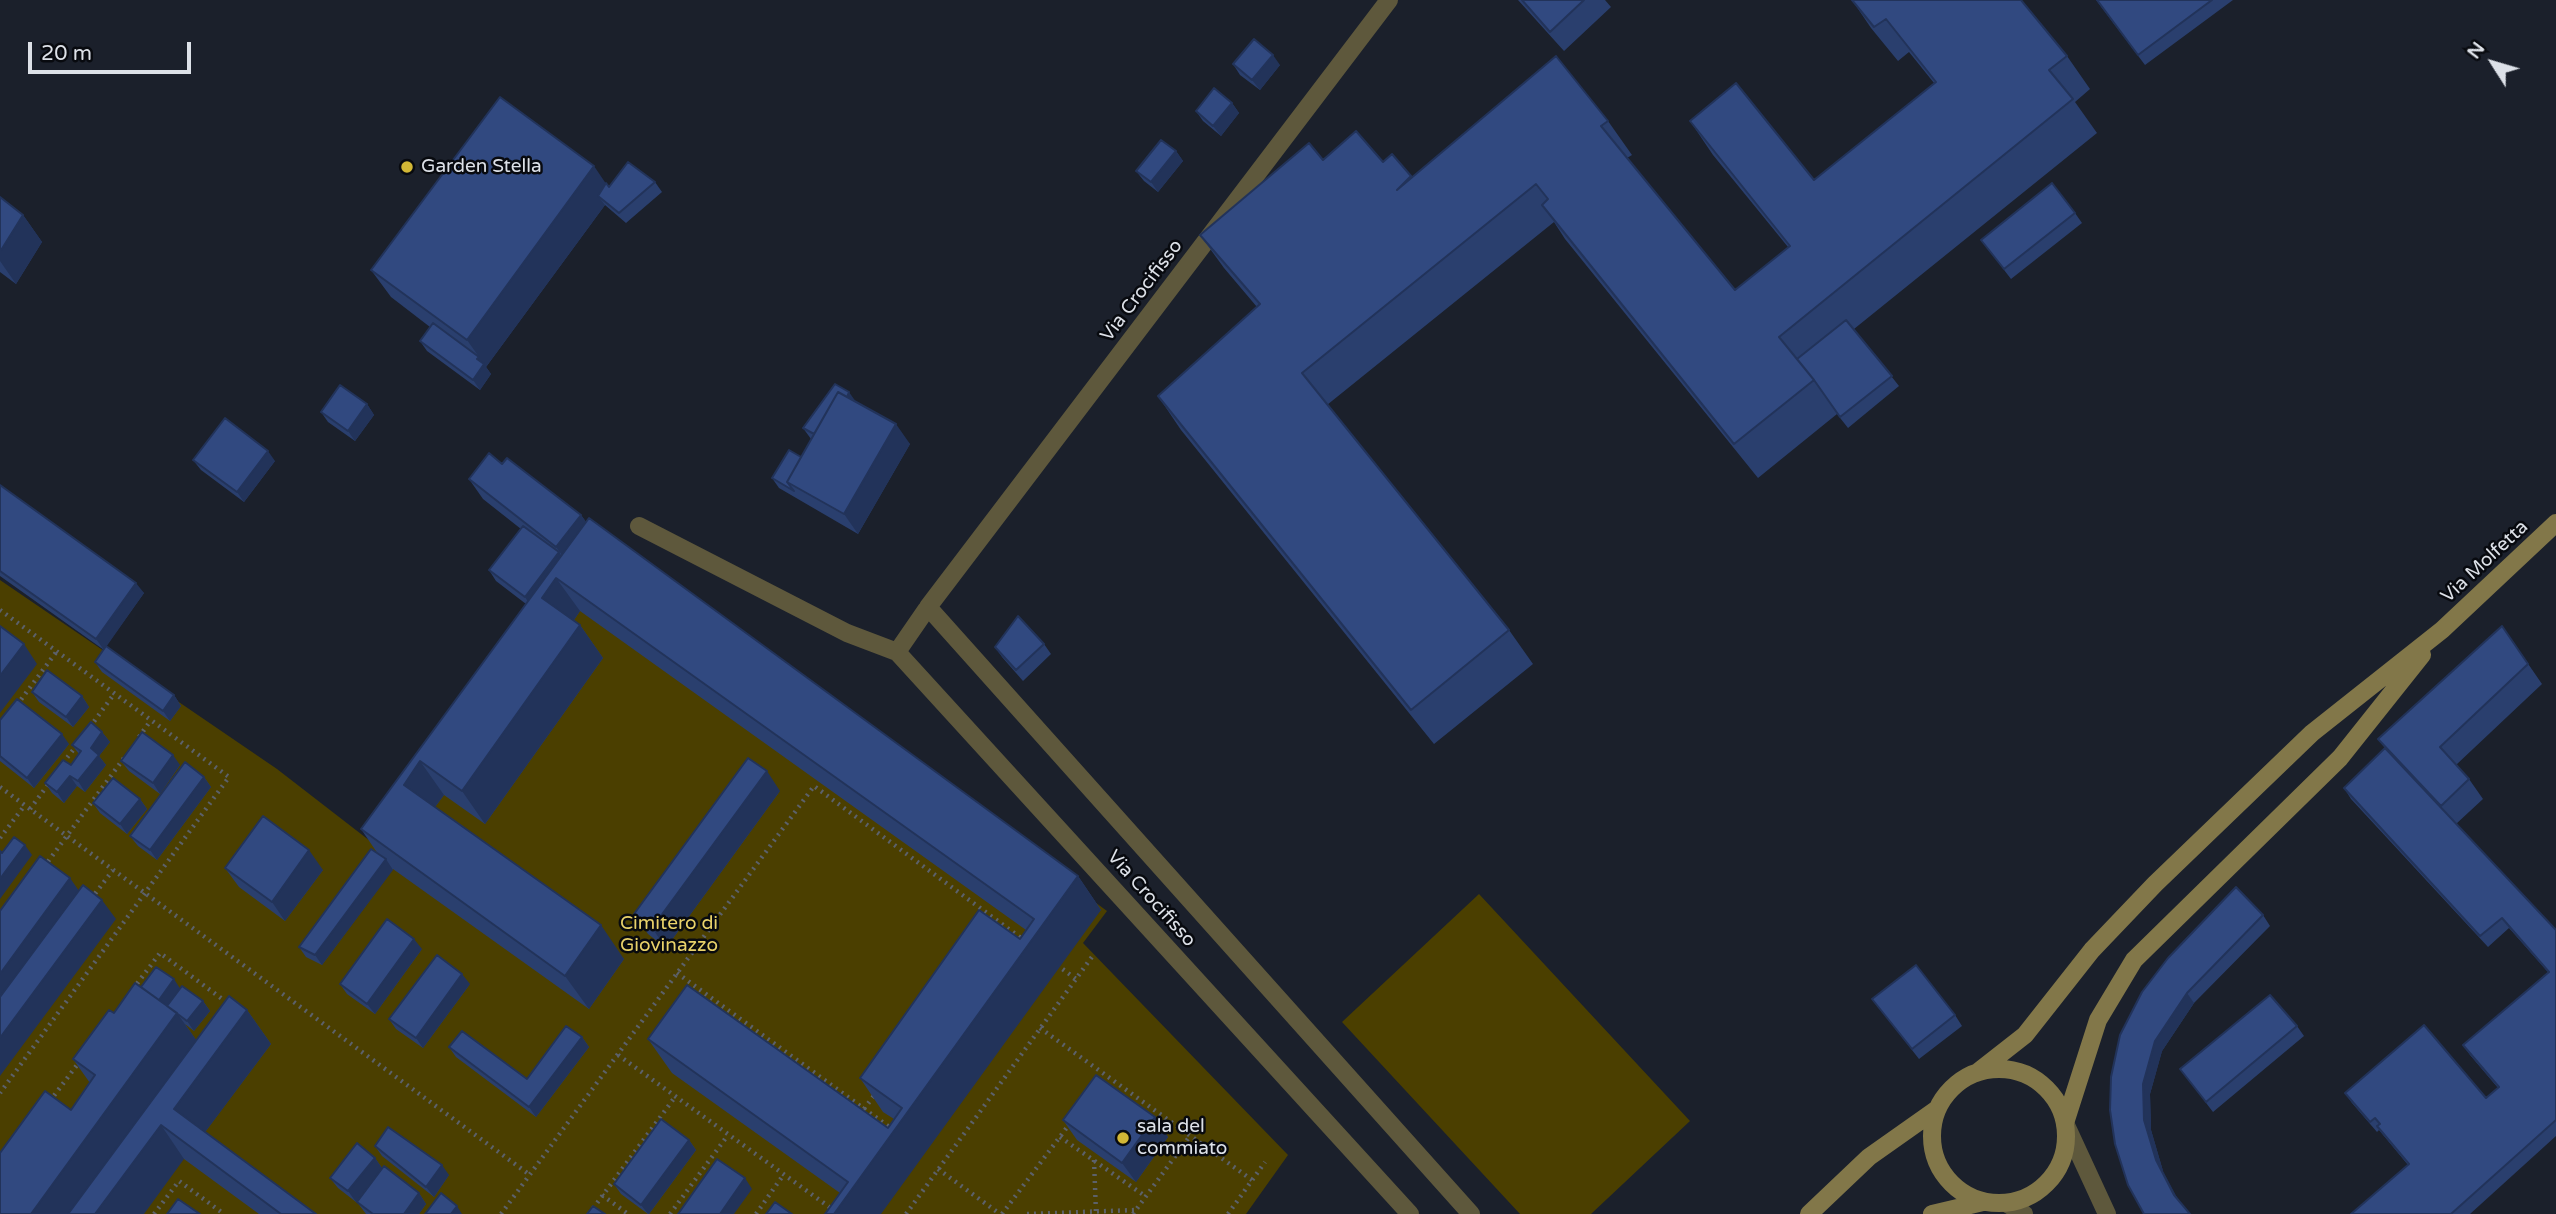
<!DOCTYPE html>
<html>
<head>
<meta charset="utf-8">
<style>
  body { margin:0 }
  #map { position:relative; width:2556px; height:1214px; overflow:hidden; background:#1b202b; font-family:"Varela Round",sans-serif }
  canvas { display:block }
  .north { position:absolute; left:2458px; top:28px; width:70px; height:70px; -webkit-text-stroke:5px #080a0f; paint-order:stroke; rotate:307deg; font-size:19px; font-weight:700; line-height:28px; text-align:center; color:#dde1e8 }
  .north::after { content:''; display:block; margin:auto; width:24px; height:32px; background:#dde1e8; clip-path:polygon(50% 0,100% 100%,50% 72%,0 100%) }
  .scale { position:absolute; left:28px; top:42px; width:163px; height:32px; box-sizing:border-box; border:4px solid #dde1e8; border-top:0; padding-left:9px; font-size:21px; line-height:24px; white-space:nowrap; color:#dde1e8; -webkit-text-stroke:5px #080a0f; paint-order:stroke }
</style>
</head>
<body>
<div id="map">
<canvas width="2556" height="1214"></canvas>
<div class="north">N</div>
<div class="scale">20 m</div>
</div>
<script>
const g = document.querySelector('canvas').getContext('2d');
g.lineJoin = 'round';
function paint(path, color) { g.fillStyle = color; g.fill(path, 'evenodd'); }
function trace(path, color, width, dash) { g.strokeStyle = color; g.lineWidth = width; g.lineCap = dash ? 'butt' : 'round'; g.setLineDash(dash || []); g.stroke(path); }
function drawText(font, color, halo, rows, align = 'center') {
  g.font = font + ' "Varela Round",sans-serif'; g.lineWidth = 5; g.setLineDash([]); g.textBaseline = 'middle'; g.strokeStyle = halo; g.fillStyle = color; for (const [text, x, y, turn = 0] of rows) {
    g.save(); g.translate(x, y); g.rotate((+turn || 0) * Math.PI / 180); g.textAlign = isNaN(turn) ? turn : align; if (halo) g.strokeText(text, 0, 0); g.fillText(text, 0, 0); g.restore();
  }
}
paint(new Path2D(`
  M 611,545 L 1107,911 L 1083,943 L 1288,1155 L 1246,1214 L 0,1214 L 0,580 L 277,769 L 383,851 Z
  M 1479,894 L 1690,1121 L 1591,1214 L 1520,1214 L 1342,1022 Z`), '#4b3f00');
trace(new Path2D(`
  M 0,610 L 229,777 L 0,1093
  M 17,705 L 57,651
  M 90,727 L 114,694
  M 139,737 L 151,720
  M 63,763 L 77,745
  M 0,787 L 530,1175
  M 30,809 L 50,782
  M 0,838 L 25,805
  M 44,867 L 124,758
  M 91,899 L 113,870
  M 1057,965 L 1076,979
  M 677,973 L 892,1129
  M 133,989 L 160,953 L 229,1004
  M 1040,1028 L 1252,1180
  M 618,1055 L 839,1214
  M 50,1101 L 80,1061
  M 864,1109 L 876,1093
  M 1060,1137 L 1145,1196
  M 1094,1160 L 1096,1213
  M 938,1169 L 1000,1214
  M 602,1195 L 628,1214
  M 154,1214 L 179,1181 L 224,1214
  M 501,1214 L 814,786 L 1025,941
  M 589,1214 L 675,1097
  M 670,1214 L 728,1135
  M 756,1214 L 784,1174
  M 906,1214 L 1094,954
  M 1002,1214 L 1071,1122
  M 1027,1214 L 1136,1210
  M 1133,1214 L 1190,1136
  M 1228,1214 L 1265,1162`), '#5c616a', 4.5, [2, 5]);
trace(new Path2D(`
  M 639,526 L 847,633 L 897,652 L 1410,1214
  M 928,607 L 1471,1214
  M 897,652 L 928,607 L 1389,0
  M 2065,1123 L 2107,1214
  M 2006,1203 L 2024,1214`), '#5e583c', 18);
trace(new Path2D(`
  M1932 1136a67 67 0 1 1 134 0a67 67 0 1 1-134 0Z
  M 1979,1071 L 2025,1035 L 2092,950 L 2155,884 L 2312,733 L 2442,630 L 2556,523
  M 2065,1123 L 2098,1020 L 2134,960 L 2340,758 L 2422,655
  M 1809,1214 L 1869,1157 L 1937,1109
  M 1932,1214 L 1983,1202`), '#827749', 18);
paint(new Path2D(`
  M 1518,0 L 1605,0 L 1611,7 L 1564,51 Z
  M 1852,0 L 2067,56 L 2090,89 L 2075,102 L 2097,133 L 1854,329 L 1899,386 L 1848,428 L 1837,414 L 1758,478 L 1565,239 L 1554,222 L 1327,405 L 1509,630 L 1533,664 L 1434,744 L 1181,430 L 1158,396 L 1257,307 L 1224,268 L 1200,235 L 1323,160 L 1383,162 L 1392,154 L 1411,178 L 1608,121 L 1632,155 L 1627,158 L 1735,290 L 1788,247 L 1713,155 L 1690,121 L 1814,180 L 1934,83 L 1909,52 L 1898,61 L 1871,28 Z
  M 2096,0 L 2233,0 L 2145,65 Z
  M 1233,64 L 1280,65 L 1260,90 L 1240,75 Z
  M 1232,103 L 1239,113 L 1221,136 L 1203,121 L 1196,111 Z
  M 1176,151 L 1183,161 L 1158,192 L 1144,181 L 1136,171 Z
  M 655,182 L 662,192 L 626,223 L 605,205 L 486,367 L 491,374 L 480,390 L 427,351 L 420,341 L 430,327 L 391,297 L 371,270 L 606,183 L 609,187 Z
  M 0,197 L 23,215 L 42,242 L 16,284 L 0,272 Z
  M 2075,213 L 2082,223 L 2011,279 L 1981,240 Z
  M 856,402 L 910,444 L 858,534 L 779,488 L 772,478 L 801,457 L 811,439 L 803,428 Z
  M 367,404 L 374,415 L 355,441 L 328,422 L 321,412 Z
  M 193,460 L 275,461 L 244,502 L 201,470 Z
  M 502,464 L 581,515 L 586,522 L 1078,876 L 1101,910 L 840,1193 L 672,1073 L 648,1039 L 888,1128 L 894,1119 L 883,1112 L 860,1078 L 1020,939 L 1026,930 L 580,611 L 574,620 L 580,625 L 603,658 L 485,824 L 444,795 L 435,807 L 624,959 L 589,1009 L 393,869 L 322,965 L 306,957 L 299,947 L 378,854 L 361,829 L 526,604 L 496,581 L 489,570 L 521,529 L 483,499 L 469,479 Z
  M 0,485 L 144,593 L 106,646 L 174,695 L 181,706 L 170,721 L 102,672 L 95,662 L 104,650 L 0,576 Z
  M 2502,626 L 2542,684 L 2456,765 L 2469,779 L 2483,799 L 2456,824 L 2556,930 L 2556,1136 L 2470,1214 L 2351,1214 L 2408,1165 L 2379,1130 L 2377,1132 L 2352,1103 L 2345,1093 L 2486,1098 L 2498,1088 L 2470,1055 L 2463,1045 L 2548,972 L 2509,928 L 2488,947 L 2351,799 L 2344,788 L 2385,748 L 2378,739 Z
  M 1044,644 L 1051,654 L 1023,681 L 1002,657 L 995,647 Z
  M 32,692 L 82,696 L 89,707 L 73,727 L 39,702 Z
  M 0,720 L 69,744 L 34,788 L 0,761 Z
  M 102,732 L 110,742 L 99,756 L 106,765 L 85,792 L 77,786 L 64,803 L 52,793 L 45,783 L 71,765 L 79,754 L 72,745 Z
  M 121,761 L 180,765 L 160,794 L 129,771 Z
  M 204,777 L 211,787 L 157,860 L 138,846 L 130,836 Z
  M 780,791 L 666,948 L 648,934 L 634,914 Z
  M 140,799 L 147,809 L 127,834 L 100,813 L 93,803 Z
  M 225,868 L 323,870 L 285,921 L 239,887 Z
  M 2263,915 L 2270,926 L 2194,1003 L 2162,1051 L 2150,1094 L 2151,1130 L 2163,1171 L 2144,1214 L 2142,992 Z
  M 422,949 L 375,1014 L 347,994 L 340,984 Z
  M 470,984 L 423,1048 L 396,1029 L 389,1019 Z
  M 141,987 L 180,989 L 203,1001 L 210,1011 L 194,1031 L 185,1024 L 196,1040 L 247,1010 L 271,1044 L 205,1132 L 316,1214 L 259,1214 L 184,1159 L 71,1110 L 90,1083 L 73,1059 L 114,1013 Z
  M 1872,999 L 1955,1015 L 1962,1026 L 1919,1059 Z
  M 2297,1026 L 2304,1036 L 2213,1112 L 2180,1069 Z
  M 582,1037 L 589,1047 L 536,1117 L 456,1057 L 449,1047 L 527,1079 Z
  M 1155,1117 L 1168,1137 L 1136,1182 L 1077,1140 L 1063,1120 Z
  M 689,1140 L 696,1150 L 649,1214 L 648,1214 L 621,1194 L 614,1184 Z
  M 375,1146 L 449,1175 L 434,1197 L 382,1156 Z
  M 375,1158 L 382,1168 L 356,1202 L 338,1188 L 330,1178 Z
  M 419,1193 L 426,1204 L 419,1214 L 366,1214 L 357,1202 Z`), '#2a3f6e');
paint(new Path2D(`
  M 1273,55 L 1280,65 L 1260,90 L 1252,80 Z
  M 1232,103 L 1239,113 L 1221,136 L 1213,126 Z
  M 1176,151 L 1183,161 L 1158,192 L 1151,182 Z
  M 594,166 L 613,194 L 598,196 L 605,205 L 486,367 L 491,374 L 480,390 L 473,380 L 477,359 L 479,357 L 467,340 Z
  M 23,215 L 42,242 L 16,284 L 0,261 L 0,252 Z
  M 849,392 L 856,402 L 824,439 Z
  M 367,404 L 374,415 L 355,441 L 348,431 Z
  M 896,424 L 910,444 L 858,534 L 844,514 Z
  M 268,451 L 275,461 L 244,502 L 237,492 Z
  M 581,515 L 595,534 L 570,566 L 556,547 Z
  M 559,552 L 566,563 L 532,608 L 525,597 Z
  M 556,578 L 580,611 L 566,632 L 542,598 Z
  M 136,583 L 144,593 L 104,650 L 96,639 Z
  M 580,625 L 603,658 L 485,824 L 462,791 Z
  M 24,644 L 37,664 L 0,713 L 0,676 Z
  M 174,695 L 181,706 L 170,721 L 163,711 Z
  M 82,696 L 89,707 L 73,727 L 66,717 Z
  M 102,732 L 110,742 L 99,756 L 106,765 L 85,792 L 78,781 L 91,748 Z
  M 62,734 L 69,744 L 34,788 L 27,778 Z
  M 173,755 L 180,765 L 160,794 L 153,783 Z
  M 420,761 L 444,795 L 427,818 L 404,785 Z
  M 767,771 L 780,791 L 666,948 L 652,928 Z
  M 70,776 L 77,786 L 64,803 L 57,792 Z
  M 204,777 L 211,787 L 157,860 L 150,850 Z
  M 140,799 L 147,809 L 127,834 L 120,824 Z
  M 25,845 L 32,855 L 0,899 L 0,879 Z
  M 309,850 L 323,870 L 285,921 L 272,902 Z
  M 386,859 L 393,870 L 322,965 L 315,955 Z
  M 1078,876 L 1101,910 L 881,1214 L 834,1214 Z
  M 70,878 L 84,898 L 0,1012 L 0,974 Z
  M 102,900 L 116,919 L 0,1076 L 0,1038 Z
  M 601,925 L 624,959 L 589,1009 L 565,976 Z
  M 414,939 L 422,949 L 375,1014 L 367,1004 Z
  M 462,974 L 470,984 L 423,1048 L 416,1038 Z
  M 174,979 L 181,990 L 166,1011 L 159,1001 Z
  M 2187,993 L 2194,1003 L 2162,1051 L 2150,1094 L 2151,1130 L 2163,1171 L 2181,1205 L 2174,1195 L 2156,1160 L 2144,1120 L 2143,1084 L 2155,1041 Z
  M 203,1001 L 210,1011 L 194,1031 L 187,1021 Z
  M 247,1010 L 271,1044 L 197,1143 L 174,1109 Z
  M 177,1013 L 197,1041 L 70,1214 L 31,1214 Z
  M 582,1037 L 589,1047 L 536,1117 L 529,1107 Z
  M 1155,1117 L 1168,1137 L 1136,1182 L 1122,1163 Z
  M 161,1125 L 184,1159 L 144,1214 L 95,1214 Z
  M 689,1140 L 696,1150 L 649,1214 L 648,1214 L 641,1205 Z
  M 375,1158 L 382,1168 L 356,1202 L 348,1191 Z
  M 442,1165 L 449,1175 L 434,1197 L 426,1187 Z
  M 745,1178 L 752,1189 L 734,1214 L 720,1214 Z
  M 419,1193 L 426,1204 L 419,1214 L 404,1214 Z
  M 457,1206 L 462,1214 L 451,1214 Z`), '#22335a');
const building = new Path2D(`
  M 1522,0 L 1584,0 L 1550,32 Z
  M 1852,0 L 2021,0 L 2067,56 L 2049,70 L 2073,99 L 1779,337 L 1814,380 L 1734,444 L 1542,205 L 1548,199 L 1536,184 L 1302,373 L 1509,630 L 1411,710 L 1158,396 L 1260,304 L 1200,235 L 1309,143 L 1323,160 L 1356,131 L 1383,162 L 1392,154 L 1411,176 L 1397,190 L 1556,56 L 1608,121 L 1601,126 L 1735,290 L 1790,246 L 1690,121 L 1736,83 L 1814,180 L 1936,82 L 1886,19 L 1874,27 Z
  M 2097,0 L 2212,0 L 2138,55 Z
  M 1254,39 L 1273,55 L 1252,80 L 1233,64 Z
  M 1214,88 L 1232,103 L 1213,126 L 1196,111 Z
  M 500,97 L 594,166 L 467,340 L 371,270 Z
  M 1161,140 L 1176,151 L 1151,182 L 1136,171 Z
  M 628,162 L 655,182 L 619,213 L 598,196 L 606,183 L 609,187 Z
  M 2052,183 L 2075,213 L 2004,269 L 1981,240 Z
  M 0,197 L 23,215 L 0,252 Z
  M 1846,320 L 1892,376 L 1840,417 L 1814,380 L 1797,359 Z
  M 433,323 L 479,357 L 477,359 L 484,364 L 473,380 L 420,341 Z
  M 835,384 L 849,392 L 847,397 L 838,392 L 814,434 L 803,428 Z
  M 340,385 L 367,404 L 348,431 L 321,412 Z
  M 838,392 L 896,424 L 844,514 L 787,482 Z
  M 225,418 L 268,451 L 237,492 L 193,460 Z
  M 789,450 L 801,457 L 787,482 L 794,491 L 772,478 Z
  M 489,453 L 502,464 L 507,458 L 581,515 L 556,547 L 469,479 Z
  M 0,485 L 136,583 L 96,639 L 0,571 Z
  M 589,518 L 1078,876 L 834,1214 L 825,1214 L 848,1182 L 648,1039 L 687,985 L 888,1128 L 902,1108 L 860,1078 L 979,910 L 1020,939 L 1034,919 L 556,578 L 542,598 L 580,625 L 462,791 L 420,761 L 404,785 L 601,925 L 565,976 L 361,829 Z
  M 523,526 L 559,552 L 525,597 L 489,570 Z
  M 1018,616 L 1044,644 L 1016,670 L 995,647 Z
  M 0,626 L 24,644 L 0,676 Z
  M 2502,626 L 2528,664 L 2440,747 L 2469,779 L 2441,806 L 2378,739 Z
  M 106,646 L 174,695 L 163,711 L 95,662 Z
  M 47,670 L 82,696 L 66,717 L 32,692 Z
  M 17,699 L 62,734 L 27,778 L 0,756 L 0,720 Z
  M 91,722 L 102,732 L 91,748 L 99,755 L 78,781 L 70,776 L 57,792 L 45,783 L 63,760 L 71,765 L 81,751 L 72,745 Z
  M 142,732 L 173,755 L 153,783 L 121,761 Z
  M 2385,748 L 2556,930 L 2556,1120 L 2451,1214 L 2351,1214 L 2409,1164 L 2377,1126 L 2380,1124 L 2375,1118 L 2370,1122 L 2345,1093 L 2424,1025 L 2486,1098 L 2499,1087 L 2463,1045 L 2549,972 L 2502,918 L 2480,936 L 2344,788 Z
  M 748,758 L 767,771 L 652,928 L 634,914 Z
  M 185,762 L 204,777 L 150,850 L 130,836 Z
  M 113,778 L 140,799 L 120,824 L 93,803 Z
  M 263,816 L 309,850 L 272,902 L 225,868 Z
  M 14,837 L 25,845 L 0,879 L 0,851 L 2,853 Z
  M 371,849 L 386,859 L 315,955 L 299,947 Z
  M 40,856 L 70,878 L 0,974 L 0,911 Z
  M 83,885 L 102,900 L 0,1038 L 0,997 Z
  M 2236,887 L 2263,915 L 2187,993 L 2155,1041 L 2143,1084 L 2144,1120 L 2156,1160 L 2174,1195 L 2190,1214 L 2144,1214 L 2128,1185 L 2115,1144 L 2110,1110 L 2111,1077 L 2120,1035 L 2142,992 L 2168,958 Z
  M 387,919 L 414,939 L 367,1004 L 340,984 Z
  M 437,955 L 462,974 L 416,1038 L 389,1019 Z
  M 1916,965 L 1955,1015 L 1912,1049 L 1872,999 Z
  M 156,967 L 174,979 L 159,1000 L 141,987 Z
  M 135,983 L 177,1013 L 31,1214 L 0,1214 L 0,1153 L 45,1091 L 71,1110 L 95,1075 L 73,1059 L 109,1010 L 114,1013 Z
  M 182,986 L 203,1001 L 187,1021 L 167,1006 Z
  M 2270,995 L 2297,1026 L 2206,1102 L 2180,1069 Z
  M 229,996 L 247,1010 L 174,1109 L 316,1214 L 281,1214 L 161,1125 L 95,1214 L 68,1214 Z
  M 566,1026 L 582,1037 L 529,1107 L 449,1047 L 462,1031 L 527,1079 Z
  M 1096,1075 L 1155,1117 L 1122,1163 L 1063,1120 Z
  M 661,1119 L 689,1140 L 641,1205 L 614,1184 Z
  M 388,1127 L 442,1165 L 426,1187 L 375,1146 Z
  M 357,1143 L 375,1158 L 348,1191 L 330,1178 Z
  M 717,1159 L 745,1178 L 720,1214 L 678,1214 Z
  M 384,1166 L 419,1193 L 404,1214 L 373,1214 L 357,1202 Z
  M 441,1193 L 457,1206 L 451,1214 L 425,1214 Z
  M 178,1199 L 200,1214 L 167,1214 Z
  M 775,1202 L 792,1214 L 766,1214 Z
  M 593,1206 L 605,1214 L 587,1214 Z`);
paint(building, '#314980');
trace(building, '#22335a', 2);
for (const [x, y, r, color] of [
  [407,167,7,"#d2b736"],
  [1123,1138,7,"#d2b736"]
]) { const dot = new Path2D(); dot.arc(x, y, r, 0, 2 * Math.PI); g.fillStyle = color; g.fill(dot); trace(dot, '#080a0f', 2.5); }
drawText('19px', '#dde1e8', '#080a0f', [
  ["Garden Stella",421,167],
  ["sala del",1137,1127],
  ["commiato",1137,1149]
], 'left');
drawText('19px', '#dde1e8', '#080a0f', [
  ["Via Crocifisso",1142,291,-53],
  ["Via Molfetta",2485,562,-43],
  ["Via Crocifisso",1151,899,48]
]);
drawText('19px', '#e9d26a', '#080a0f', [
  ["Cimitero di",669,924],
  ["Giovinazzo",669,946]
]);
</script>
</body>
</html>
